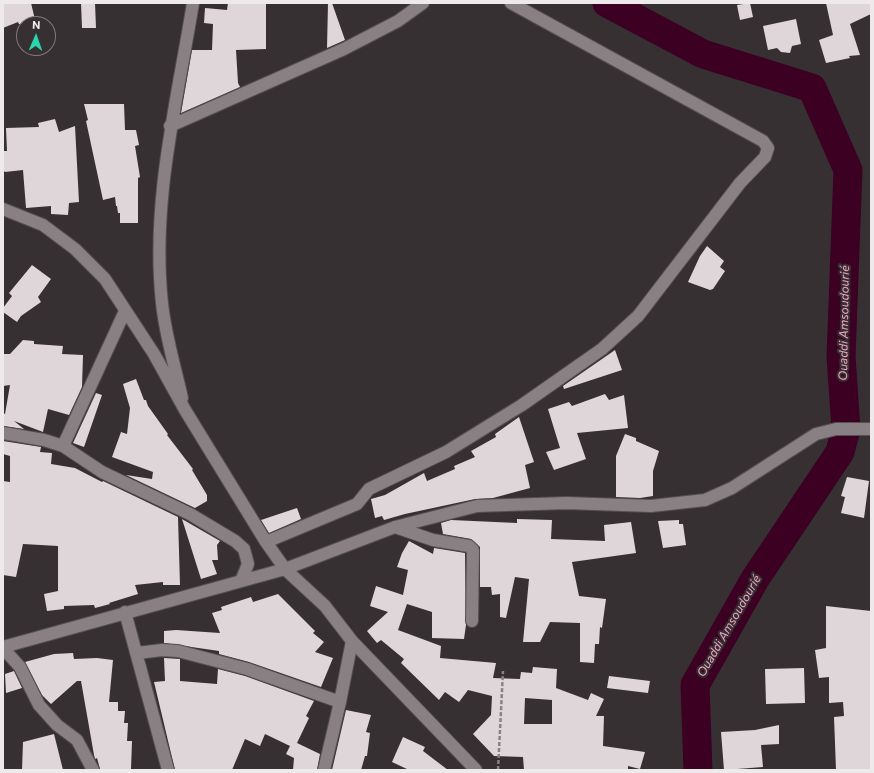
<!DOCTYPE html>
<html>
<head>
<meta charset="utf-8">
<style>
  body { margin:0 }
  #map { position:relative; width:874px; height:773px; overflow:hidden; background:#373033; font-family:Commissioner,sans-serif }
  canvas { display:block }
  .frame { position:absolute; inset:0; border:4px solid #eeeaec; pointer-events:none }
  .north { position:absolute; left:16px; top:16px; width:40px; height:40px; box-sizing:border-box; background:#373033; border:1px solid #807a7d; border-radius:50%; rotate:2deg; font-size:11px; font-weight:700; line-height:16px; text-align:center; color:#eeeaec }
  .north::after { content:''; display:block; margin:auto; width:14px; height:18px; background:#28d5ad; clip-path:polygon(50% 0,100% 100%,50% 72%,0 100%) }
</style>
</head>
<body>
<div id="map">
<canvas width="874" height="773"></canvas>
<div class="frame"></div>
<div class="north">N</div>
</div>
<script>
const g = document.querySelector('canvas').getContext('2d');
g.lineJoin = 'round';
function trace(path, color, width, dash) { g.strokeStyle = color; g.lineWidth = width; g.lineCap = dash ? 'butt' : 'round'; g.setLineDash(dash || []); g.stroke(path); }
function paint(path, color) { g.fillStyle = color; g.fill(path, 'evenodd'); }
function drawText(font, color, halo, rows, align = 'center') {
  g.font = font + ' Commissioner,sans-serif'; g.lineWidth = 4; g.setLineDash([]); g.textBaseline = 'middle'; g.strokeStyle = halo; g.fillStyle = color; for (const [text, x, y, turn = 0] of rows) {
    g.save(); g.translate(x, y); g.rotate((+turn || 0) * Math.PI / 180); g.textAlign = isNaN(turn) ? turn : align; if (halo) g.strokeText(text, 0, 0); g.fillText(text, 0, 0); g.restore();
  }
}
trace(new Path2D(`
  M 607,3 L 703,54 L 812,88 L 848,170 L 841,357 L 846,429 L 840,452 L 755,579 L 695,685 L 698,770`), '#3b0022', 29);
paint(new Path2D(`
  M 3,3 L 31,3 L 36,24 L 19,24 L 18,22 L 3,28 Z
  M 81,3 L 95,3 L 96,28 L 82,28 Z
  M 228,3 L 266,3 L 266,49 L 236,50 L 238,83 L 240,87 L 181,113 L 192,50 L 212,50 L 213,24 L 204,23 L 205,8 L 227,10 Z
  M 328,3 L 332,3 L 345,40 L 327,48 Z
  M 750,3 L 753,17 L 740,20 L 737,5 Z
  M 826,3 L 871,3 L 871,14 L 850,24 L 860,55 L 849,56 L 850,58 L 826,63 L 819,40 L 833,35 Z
  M 796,19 L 801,44 L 792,46 L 790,53 L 781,52 L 777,48 L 768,50 L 763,26 Z
  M 84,104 L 124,104 L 125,130 L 136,130 L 139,145 L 135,146 L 140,177 L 138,178 L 138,223 L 120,223 L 120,213 L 118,213 L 117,206 L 116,206 L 115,197 L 103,200 L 86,121 L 88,120 Z
  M 55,119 L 59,132 L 75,126 L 79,202 L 69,203 L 68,215 L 51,214 L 51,206 L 26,208 L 23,170 L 5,172 L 3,170 L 3,151 L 7,151 L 6,128 L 39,127 L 38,123 Z
  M 707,246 L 724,261 L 720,267 L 725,271 L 713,289 L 710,290 L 688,282 L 700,256 Z
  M 32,265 L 51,279 L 38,297 L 41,302 L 21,316 L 17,322 L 3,312 L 3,308 L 12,296 L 9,293 Z
  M 23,340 L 34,341 L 34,344 L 63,346 L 62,354 L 83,355 L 82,387 L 69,415 L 48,409 L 43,432 L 14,421 L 24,429 L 3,426 L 3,413 L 5,414 L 10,385 L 3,386 L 3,354 L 10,354 Z
  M 615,350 L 622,370 L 564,389 L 563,386 Z
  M 136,379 L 144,400 L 146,400 L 148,406 L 168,434 L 167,435 L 193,469 L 192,470 L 207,495 L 207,501 L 195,508 L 126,475 L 152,479 L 153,472 L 112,457 L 121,432 L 127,434 L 130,408 L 123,384 Z
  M 96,393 L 102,395 L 84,447 L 73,443 Z
  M 605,394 L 609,400 L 624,395 L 628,428 L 577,433 L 586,459 L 554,470 L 546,452 L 560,448 L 548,409 L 569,402 L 572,406 Z
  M 519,417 L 534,462 L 525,465 L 530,488 L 493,498 L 475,499 L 405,514 L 384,520 L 382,516 L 375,518 L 371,499 L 385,495 L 424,473 L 427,481 L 455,469 L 454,466 L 475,457 L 471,451 L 496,437 L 495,434 Z
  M 625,434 L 636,438 L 636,441 L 659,451 L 653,471 L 653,496 L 640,498 L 616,497 L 616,456 Z
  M 3,441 L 41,447 L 40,452 L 52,453 L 51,464 L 75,468 L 102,482 L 103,481 L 178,517 L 180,585 L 163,585 L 163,582 L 135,585 L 138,594 L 109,603 L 110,604 L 95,608 L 94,605 L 64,606 L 64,609 L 47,611 L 44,594 L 58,591 L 58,546 L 23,544 L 16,577 L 3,575 L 3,481 L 10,482 L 10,456 L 3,454 Z
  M 847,477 L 869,481 L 864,518 L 841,513 L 845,497 L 841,496 Z
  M 297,508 L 301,519 L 269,533 L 261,520 Z
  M 182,519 L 220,541 L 217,545 L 218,560 L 212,560 L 217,574 L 201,579 Z
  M 517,519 L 552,520 L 551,539 L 605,541 L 604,525 L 631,522 L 636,553 L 572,562 L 579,596 L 606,599 L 602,628 L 600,627 L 599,644 L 595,644 L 594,663 L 580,662 L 580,623 L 550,622 L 540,642 L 523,642 L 529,579 L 515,577 L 506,618 L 500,617 L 500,594 L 492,595 L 491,587 L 480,587 L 480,547 L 471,539 L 443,534 L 441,523 L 451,520 L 517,523 Z
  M 679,520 L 679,524 L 683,524 L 686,545 L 663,548 L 658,521 Z
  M 409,541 L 433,554 L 434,548 L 465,553 L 466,625 L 464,639 L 432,638 L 432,612 L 407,604 L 398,630 L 441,646 L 440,658 L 496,663 L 493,678 L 520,679 L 521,672 L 532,673 L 533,667 L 557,669 L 556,688 L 588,700 L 591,693 L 604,699 L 596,716 L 604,716 L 603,746 L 645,752 L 640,769 L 628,766 L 628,770 L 524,770 L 523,757 L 494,756 L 473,734 L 491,715 L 492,696 L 468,690 L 459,702 L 445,692 L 439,700 L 401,663 L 404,659 L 381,640 L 377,643 L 367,631 L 388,612 L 370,606 L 376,586 L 403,595 L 408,570 L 397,567 L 402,553 ZM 525,698 L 552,700 L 552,724 L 524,724 Z
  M 278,594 L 315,631 L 313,633 L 324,642 L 315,652 L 333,658 L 321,687 L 249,662 L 219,654 L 219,651 L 164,643 L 164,631 L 176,630 L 220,633 L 212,613 L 222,610 L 221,607 L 251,597 L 253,602 Z
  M 826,606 L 871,611 L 871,770 L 836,770 L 834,717 L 844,716 L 843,702 L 829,703 L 829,677 L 819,678 L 815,650 L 826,648 Z
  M 73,653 L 74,659 L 97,658 L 113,660 L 109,702 L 118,702 L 118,711 L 125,711 L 124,723 L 128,723 L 127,741 L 132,741 L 131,769 L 100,769 L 97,758 L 95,759 L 94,755 L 81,681 L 77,681 L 51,704 L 42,695 L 25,662 L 54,654 Z
  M 164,658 L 180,659 L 180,681 L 217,684 L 218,669 L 245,676 L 314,701 L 306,716 L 309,718 L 297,743 L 320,754 L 317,770 L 293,770 L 294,758 L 286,754 L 290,746 L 265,734 L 260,746 L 245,739 L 232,770 L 175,770 L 154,682 L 165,681 Z
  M 804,668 L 805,703 L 766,704 L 765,669 Z
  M 14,671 L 22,688 L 6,693 L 5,674 Z
  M 609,676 L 650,681 L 648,693 L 607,688 Z
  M 346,710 L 371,715 L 366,732 L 370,733 L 367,756 L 365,756 L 361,770 L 332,770 Z
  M 779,725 L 779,744 L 761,745 L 763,767 L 724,770 L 721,732 L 755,730 Z
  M 54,734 L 63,770 L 22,770 L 23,742 Z
  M 403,737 L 425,747 L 423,751 L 448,770 L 409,770 L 392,762 Z`), '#ded6d9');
const minor = new Path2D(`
  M 170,126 L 344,49 L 398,21 L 423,3
  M 3,209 L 43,225 L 75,249 L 105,279 L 154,354 L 185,410 L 266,542 L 285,569 L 325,606 L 352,641 L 476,770
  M 182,398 C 175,367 165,334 162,303 C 151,202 177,102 193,3
  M 3,433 L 44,440 L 63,446 L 102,472 L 190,514 L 235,541 L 244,549 L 248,564 L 241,581
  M 63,446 L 125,311
  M 395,527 L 433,540 L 469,546 L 473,550 L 472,621
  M 266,542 L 357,504 L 369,489 L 446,452 L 522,405 L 602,349 L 638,316 L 740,183 L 765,157 L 768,148 L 763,141 L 511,3
  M 125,612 L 168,770
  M 3,647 L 285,569 L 395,527 L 477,506 L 566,503 L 651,506 L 705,500 L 732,488 L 816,434 L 836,429 L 871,429
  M 3,648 L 20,667 L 39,705 L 57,725 L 77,740 L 93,770
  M 137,653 L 162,650 L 178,651 L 247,669 L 340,702
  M 324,770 L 340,702 L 352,641`);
trace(minor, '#544f51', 14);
trace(new Path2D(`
  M 498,770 L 503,671`), '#878284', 2.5, [4, 2]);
trace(minor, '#888083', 12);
drawText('italic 12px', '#f5a6c8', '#373033', [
  ["Ouaddi Amsoudourié",844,323,-89],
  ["Ouaddi Amsoudourié",729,626,-60]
]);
</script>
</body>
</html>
